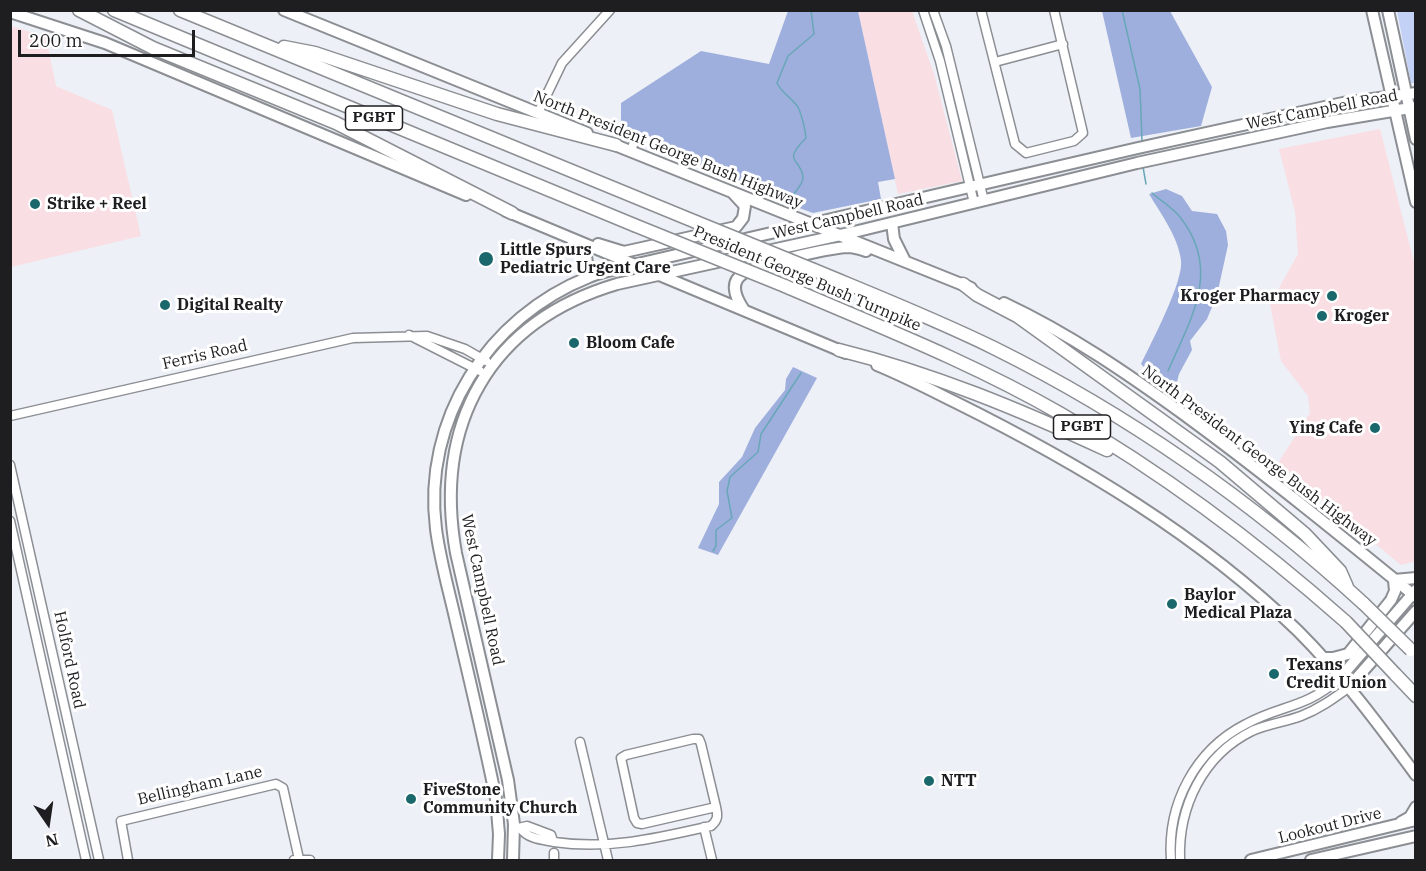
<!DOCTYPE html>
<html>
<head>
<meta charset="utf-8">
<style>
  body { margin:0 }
  #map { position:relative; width:1426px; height:871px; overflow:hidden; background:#edf0f6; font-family:"IBM Plex Serif",serif }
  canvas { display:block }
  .frame { position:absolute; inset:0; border:12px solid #1e1e21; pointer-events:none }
  .north { position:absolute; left:18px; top:793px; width:60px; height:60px; -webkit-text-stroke:4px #fff; paint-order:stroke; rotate:167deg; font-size:16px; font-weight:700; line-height:24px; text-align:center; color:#1e1e21 }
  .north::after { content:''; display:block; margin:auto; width:21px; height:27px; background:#1e1e21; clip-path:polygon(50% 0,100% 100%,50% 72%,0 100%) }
  .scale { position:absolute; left:18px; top:30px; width:177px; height:27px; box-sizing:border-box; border:3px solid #1e1e21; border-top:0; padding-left:8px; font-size:18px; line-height:21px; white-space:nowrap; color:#1e1e21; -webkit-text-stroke:4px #fff; paint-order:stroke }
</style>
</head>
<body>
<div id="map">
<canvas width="1426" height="871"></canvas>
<div class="frame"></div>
<div class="north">N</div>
<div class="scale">200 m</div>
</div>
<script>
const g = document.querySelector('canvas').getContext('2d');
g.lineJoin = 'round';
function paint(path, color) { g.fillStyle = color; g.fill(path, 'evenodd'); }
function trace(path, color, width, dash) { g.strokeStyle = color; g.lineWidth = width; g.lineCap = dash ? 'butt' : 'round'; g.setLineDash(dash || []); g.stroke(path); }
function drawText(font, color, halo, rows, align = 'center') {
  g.font = font + ' "IBM Plex Serif",serif'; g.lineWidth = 6; g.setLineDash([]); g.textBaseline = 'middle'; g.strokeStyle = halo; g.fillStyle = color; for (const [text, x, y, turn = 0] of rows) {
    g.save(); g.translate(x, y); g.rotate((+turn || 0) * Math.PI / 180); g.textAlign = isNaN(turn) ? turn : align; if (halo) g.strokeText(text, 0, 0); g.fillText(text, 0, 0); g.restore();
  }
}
paint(new Path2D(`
  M 858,11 L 912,11 L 934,74 L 962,181 L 898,194 Z
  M 11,26 L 46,37 L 56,86 L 112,110 L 141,236 L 11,267 Z
  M 1380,129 L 1416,270 L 1416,561 L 1401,565 L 1278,463 L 1310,413 L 1308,396 L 1281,361 L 1270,304 L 1298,254 L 1295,212 L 1279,149 Z`), '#f9dee3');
paint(new Path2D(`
  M 1397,11 L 1415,11 L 1415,83 L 1411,83 Z`), '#c4d1f7');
paint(new Path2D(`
  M 788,11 L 858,11 L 895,179 L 878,182 L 881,199 L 813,213 L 747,189 L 621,128 L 621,103 L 701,51 L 769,64 Z
  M 1102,11 L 1170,11 L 1212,87 L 1201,126 L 1131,138 Z
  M 1166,189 L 1182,196 L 1192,211 L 1217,214 L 1226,231 L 1228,245 L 1217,295 L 1207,319 L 1190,341 L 1192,350 L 1179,374 L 1175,390 L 1164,388 L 1141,364 C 1151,343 1184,281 1181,260 C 1178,237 1161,214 1149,194 Z
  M 793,367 L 817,378 L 718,555 L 698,548 L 719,504 L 719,482 L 742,457 L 755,428 L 785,390 L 786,379 Z`), '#9fafdd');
trace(new Path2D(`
  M 1122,10 L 1140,89 L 1142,141
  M 1143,167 L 1146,184
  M 1152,193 C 1161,201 1173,208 1180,217 C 1222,270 1191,318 1168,371
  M 791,199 C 794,191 803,186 803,177 C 801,158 781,163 806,138 C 805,129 802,117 799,109 C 794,99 782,94 777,83 L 788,56 L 814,34 L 811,10
  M 713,551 L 716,546 L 716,530 L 732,518 L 727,491 L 730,477 L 758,452 L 761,434 L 801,373`), '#68a7b8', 1.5);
const minor = new Path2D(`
  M 923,10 L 940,61 L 974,203
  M 933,10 L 946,46 L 984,201
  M 981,10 L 1015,144 L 1026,153 L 1074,141 L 1083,133 L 1054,10
  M 995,62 L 1063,44
  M 538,113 L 562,63 L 610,10
  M 631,151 L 635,139
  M 409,335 L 480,371
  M 10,416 L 353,338 L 427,336 L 465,349 L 486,361
  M 10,465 L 99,860
  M 10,521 L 86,860
  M 580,742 L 608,860
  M 704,827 L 712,860
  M 518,828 L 527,826 L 551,835 L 553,841
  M 521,829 C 528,839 544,840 554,842 C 609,850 658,838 711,826 C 718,820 718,816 716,807 L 701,744 L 699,739 L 693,739 L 626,755 L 621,758 L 634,818 L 637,823 L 642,824 L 716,807
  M 128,860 L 121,821 L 276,784 L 283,788 L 299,859
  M 294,860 L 310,860
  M 554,860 L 554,853
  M 1171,860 C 1167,804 1195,750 1246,724 C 1283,704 1305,709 1340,678
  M 1180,860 C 1178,807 1203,755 1252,731 C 1268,724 1285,722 1301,716 C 1319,709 1333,699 1348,688`);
const major = new Path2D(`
  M 284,10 L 587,133
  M 1372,10 L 1416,202
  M 1388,10 L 1416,139
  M 10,12 L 105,43 L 466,195
  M 610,143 L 971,288
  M 506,211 L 846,353
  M 892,223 L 894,239 L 904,259
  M 573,242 L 586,256 L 589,277
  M 598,244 L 624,252 L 736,227 L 743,218 L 745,206 L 733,193
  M 1004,303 C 1070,334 1128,374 1186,416 C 1265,474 1340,535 1416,597
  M 744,310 C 738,301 729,286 740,276 C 752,265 829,248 848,247 C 854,247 860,249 866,251
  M 877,365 C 904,376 929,389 955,402 C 1078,463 1199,535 1298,631 C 1342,675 1379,725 1416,775
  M 1323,658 L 1333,658 L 1348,654 L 1391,600 L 1395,591 L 1394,580 L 1416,578
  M 1340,678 L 1416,590
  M 1348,688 L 1416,611
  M 1401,822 L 1410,817 L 1416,807
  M 498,860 L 499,834 L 496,799 C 484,740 470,681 456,622 C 449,591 440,560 436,529 C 422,420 488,317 589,277 C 603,271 618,269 633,265 L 1138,148 L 1343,103 L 1416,93
  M 513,860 L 514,824 L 508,780 L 456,553 C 433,424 489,322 617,284 L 854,232 L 1137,163 L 1327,122 L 1416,107
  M 1251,860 L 1416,820
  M 1311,860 L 1416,836`);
const highway = new Path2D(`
  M 79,10 L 153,48 L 336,123 L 512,213
  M 114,10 L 634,225
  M 180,10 L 696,222
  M 284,47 L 315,53 L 497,114 L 616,145
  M 814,270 C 874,295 935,319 994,348 C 1129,415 1253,502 1364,604
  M 963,284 L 977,295 L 1017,316 L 1220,462 L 1305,534 L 1340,571 L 1347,587
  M 785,286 C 878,326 973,363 1061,414 C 1163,473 1258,544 1346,622
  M 839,350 C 932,373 1021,410 1107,450
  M 1395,674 L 1416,696`);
trace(minor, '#8b8e93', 11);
trace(major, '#8b8e93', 14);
trace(highway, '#8b8e93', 15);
trace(minor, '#fff', 8);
trace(major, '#fff', 10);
trace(highway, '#fff', 12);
const highwayBridge = new Path2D(`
  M 696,222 L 814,270
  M 634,225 L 785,286
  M 1364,604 L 1411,650
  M 1346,622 L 1395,674`);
trace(highwayBridge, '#8b8e93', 15, []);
trace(highwayBridge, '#fff', 12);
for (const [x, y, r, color] of [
  [35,204,6,"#1a676c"],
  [486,259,8,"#1a676c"],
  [1332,296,6,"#1a676c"],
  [165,305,6,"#1a676c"],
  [1322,316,6,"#1a676c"],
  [574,343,6,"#1a676c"],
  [1375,428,6,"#1a676c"],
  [1172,604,6,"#1a676c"],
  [1274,674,6,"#1a676c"],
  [929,781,6,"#1a676c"],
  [411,799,6,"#1a676c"]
]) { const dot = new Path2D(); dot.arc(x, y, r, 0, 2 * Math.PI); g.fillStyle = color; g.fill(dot); trace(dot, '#fff', 2); }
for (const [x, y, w] of [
  [374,118,57],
  [1082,427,57]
]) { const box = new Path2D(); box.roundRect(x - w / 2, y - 12, w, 24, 4.5); g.fillStyle = '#fff'; g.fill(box); trace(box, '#1e1e21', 1.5); }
drawText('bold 15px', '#1e1e21', null, [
  ["PGBT",374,118],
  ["PGBT",1082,427]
]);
drawText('16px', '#1e1e21', '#fff', [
  ["West Campbell Road",1322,110,-11],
  ["North President George Bush Highway",668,150,22],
  ["West Campbell Road",848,217,-13],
  ["President George Bush Turnpike",807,279,23],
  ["Ferris Road",205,355,-13],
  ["North President George Bush Highway",1259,456,37],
  ["West Campbell Road",482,590,78],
  ["Holford Road",69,660,78],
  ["Bellingham Lane",200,786,-13],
  ["Lookout Drive",1330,826,-14]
]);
drawText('bold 16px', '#1e1e21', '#fff', [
  ["Strike + Reel",47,204],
  ["Little Spurs",500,250],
  ["Pediatric Urgent Care",500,268],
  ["Kroger Pharmacy",1320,296,"right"],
  ["Digital Realty",177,305],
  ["Kroger",1334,316],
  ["Bloom Cafe",586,343],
  ["Ying Cafe",1363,428,"right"],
  ["Baylor",1184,595],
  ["Medical Plaza",1184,613],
  ["Texans",1286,665],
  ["Credit Union",1286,683],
  ["NTT",941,781],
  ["FiveStone",423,790],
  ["Community Church",423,808]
], 'left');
</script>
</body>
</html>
